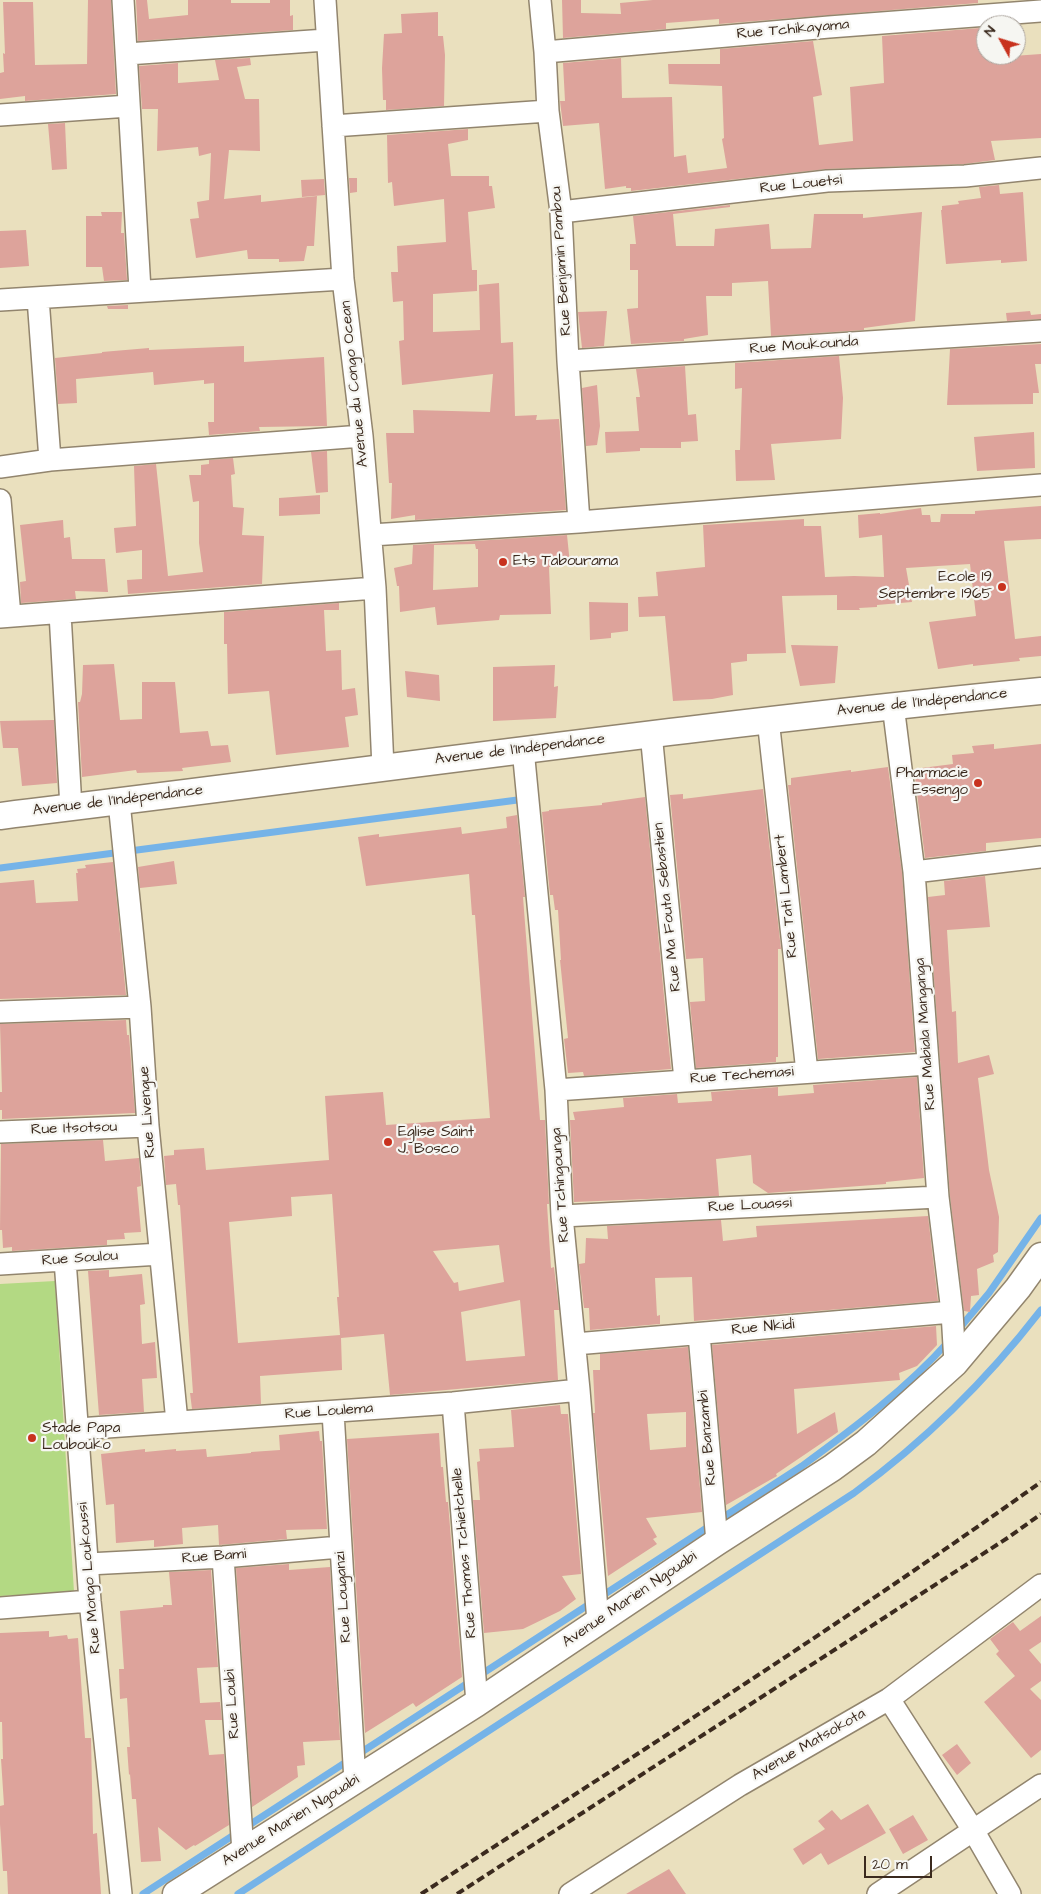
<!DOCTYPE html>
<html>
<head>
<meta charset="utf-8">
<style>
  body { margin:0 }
  #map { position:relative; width:1041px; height:1894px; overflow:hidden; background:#eae0be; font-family:"Architects Daughter",sans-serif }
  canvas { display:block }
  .north { position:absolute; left:976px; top:15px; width:50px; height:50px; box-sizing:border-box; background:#f6f6f2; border:1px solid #aba49d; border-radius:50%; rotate:309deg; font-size:14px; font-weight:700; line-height:20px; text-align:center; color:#3b2a1e }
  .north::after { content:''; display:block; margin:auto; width:18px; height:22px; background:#c8321e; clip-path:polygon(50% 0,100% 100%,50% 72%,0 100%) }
  .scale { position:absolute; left:864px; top:1856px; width:68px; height:22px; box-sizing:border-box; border:2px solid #3b2a1e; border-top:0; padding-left:6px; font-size:15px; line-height:18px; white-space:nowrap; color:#3b2a1e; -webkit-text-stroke:4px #f6f6f2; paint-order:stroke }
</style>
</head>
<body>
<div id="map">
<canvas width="1041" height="1894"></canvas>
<div class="north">N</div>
<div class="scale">20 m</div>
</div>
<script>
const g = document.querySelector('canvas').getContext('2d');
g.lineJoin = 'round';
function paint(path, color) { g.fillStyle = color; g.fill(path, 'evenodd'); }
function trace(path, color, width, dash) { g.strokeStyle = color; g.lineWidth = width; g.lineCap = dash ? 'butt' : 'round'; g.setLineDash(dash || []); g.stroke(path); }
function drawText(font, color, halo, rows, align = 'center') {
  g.font = font + ' "Architects Daughter",sans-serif'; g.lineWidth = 4.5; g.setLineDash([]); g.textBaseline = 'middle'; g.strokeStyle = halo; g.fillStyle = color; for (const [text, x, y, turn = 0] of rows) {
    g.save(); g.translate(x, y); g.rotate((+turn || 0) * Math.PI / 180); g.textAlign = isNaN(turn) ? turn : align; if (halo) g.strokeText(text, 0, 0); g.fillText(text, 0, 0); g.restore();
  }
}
paint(new Path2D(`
  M 55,1281 L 74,1592 L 0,1596 L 0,1284 Z`), '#b3d983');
trace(new Path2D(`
  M 0,868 L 525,799
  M 958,1330 L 989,1293 L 1041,1218
  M 143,1894 L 802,1466 C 854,1428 906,1389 949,1341
  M 238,1894 L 854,1493 C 925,1441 987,1380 1041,1310`), '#75b3e8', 7);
paint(new Path2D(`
  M 88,0 L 111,0 L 116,94 L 25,101 L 25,96 L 0,99 L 0,73 L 4,72 L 3,53 L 5,54 L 3,2 L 33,2 L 35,65 L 87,64 Z
  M 136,0 L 147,0 L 149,19 L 188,15 L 188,0 L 231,0 L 231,3 L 270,3 L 270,0 L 290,0 L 290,16 L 293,15 L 293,30 L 138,41 Z
  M 562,0 L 581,0 L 581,13 L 621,14 L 620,3 L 653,0 L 978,0 L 978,3 L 719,24 L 719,19 L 666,23 L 666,29 L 563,38 Z
  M 438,12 L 438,36 L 443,36 L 445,55 L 444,106 L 386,110 L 386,100 L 383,100 L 382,68 L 384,34 L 402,33 L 401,14 Z
  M 980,28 L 982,52 L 984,52 L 985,58 L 1041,54 L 1041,138 L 991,141 L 995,160 L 964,164 L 826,169 L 631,191 L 631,188 L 626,188 L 626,186 L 605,189 L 599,123 L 563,126 L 560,101 L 565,101 L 563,63 L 621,58 L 622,98 L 672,97 L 674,157 L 686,155 L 688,173 L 727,168 L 722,139 L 724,138 L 722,86 L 669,84 L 668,64 L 720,64 L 720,49 L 813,41 L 822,95 L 813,97 L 819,145 L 853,141 L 850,87 L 884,83 L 882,36 Z
  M 250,58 L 251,65 L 237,67 L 245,99 L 259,99 L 260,151 L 229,150 L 224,199 L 261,195 L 261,202 L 317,196 L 314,246 L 307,246 L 304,261 L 279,262 L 279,259 L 248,259 L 247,250 L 196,258 L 190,219 L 199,218 L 197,202 L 209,200 L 211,153 L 199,156 L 198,147 L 157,151 L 158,109 L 142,109 L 139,66 L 178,63 L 178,83 L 219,80 L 215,60 Z
  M 65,123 L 67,169 L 52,170 L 48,124 Z
  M 468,129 L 468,140 L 448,144 L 451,176 L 489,176 L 489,186 L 492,186 L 495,208 L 468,212 L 472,270 L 477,270 L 477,291 L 433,294 L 433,332 L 480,330 L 479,285 L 499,283 L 501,343 L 513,342 L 515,416 L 537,415 L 536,420 L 559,419 L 566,510 L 415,520 L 415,515 L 391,519 L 392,483 L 389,483 L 386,433 L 414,433 L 413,410 L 490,412 L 493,374 L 402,385 L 399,341 L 404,340 L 403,301 L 393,302 L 391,272 L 398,272 L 397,246 L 446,242 L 444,199 L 394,206 L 392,182 L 388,183 L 387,135 Z
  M 349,178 L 357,178 L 357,192 L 350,193 Z
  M 324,179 L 325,195 L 302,197 L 301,180 Z
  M 999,185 L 1000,194 L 1023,192 L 1027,261 L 1001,263 L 1001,260 L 946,264 L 941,210 L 942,210 L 942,206 L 959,204 L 958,201 L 981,198 L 979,187 Z
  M 730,205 L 730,207 L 673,214 L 676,246 L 714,246 L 715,229 L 769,224 L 771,249 L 811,248 L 814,214 L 863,214 L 863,218 L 922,212 L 915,321 L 864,328 L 864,330 L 771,336 L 768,281 L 732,283 L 732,296 L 706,296 L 708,335 L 684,339 L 684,341 L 631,344 L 627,309 L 638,308 L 638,270 L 630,270 L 630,244 L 636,244 L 633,216 Z
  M 101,212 L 122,212 L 121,233 L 124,233 L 127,280 L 104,281 L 102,267 L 86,267 L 86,216 L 102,216 Z
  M 26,230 L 29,266 L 0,268 L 0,231 Z
  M 128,305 L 128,309 L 108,309 L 107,306 Z
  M 607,311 L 604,346 L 582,348 L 578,312 Z
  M 1030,311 L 1031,315 L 1041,314 L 1041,319 L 1007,321 L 1006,313 Z
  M 1041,344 L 1041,364 L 1035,364 L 1039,393 L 1033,393 L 1033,404 L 947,405 L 950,349 Z
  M 244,346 L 244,362 L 324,357 L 327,426 L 259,427 L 260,431 L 209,435 L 208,422 L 214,422 L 214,383 L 204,384 L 204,380 L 154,385 L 153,372 L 76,379 L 77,403 L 58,404 L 55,358 L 102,353 L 102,352 L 149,348 L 149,350 Z
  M 839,356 L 843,398 L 841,439 L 771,444 L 775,480 L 736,481 L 735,450 L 740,450 L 742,388 L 735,389 L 735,363 Z
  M 685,366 L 688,415 L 696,414 L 698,441 L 681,442 L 681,448 L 640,448 L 640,451 L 606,453 L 605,432 L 639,431 L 636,397 L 640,397 L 636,369 Z
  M 597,385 L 600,426 L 597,445 L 586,446 L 582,388 Z
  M 1034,432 L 1035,468 L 977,471 L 974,437 Z
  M 327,451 L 328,492 L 316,493 L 311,452 Z
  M 233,458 L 235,474 L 231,475 L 233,507 L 244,508 L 242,535 L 264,536 L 262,584 L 128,594 L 127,580 L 142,579 L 142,550 L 116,553 L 114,528 L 136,526 L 134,466 L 156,464 L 168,576 L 203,572 L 199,543 L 199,501 L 193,502 L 189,475 L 201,475 L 201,465 L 209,464 L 209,460 Z
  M 320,495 L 320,514 L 279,516 L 279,498 Z
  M 1041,506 L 1041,539 L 1004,541 L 1015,639 L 1041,636 L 1041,656 L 1019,658 L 1020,661 L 973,666 L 973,664 L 938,669 L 929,622 L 976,616 L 970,564 L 906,568 L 912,602 L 877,605 L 877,607 L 859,608 L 860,610 L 837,610 L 837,595 L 782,596 L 786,653 L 747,654 L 747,661 L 731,663 L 733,695 L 712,699 L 673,701 L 665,616 L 639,617 L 638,597 L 658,596 L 656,572 L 705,567 L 703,525 L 804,519 L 804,526 L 821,526 L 825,577 L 854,576 L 884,577 L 882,535 L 859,538 L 858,515 L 880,513 L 880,514 L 921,508 L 922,515 L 930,515 L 931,522 L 940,522 L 941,514 L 975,514 L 975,511 Z
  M 63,520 L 64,538 L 70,537 L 72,559 L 105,559 L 108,592 L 75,591 L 76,599 L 21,603 L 20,582 L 26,581 L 20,525 Z
  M 567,535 L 570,564 L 549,567 L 551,614 L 500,615 L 499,620 L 437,625 L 435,607 L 400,612 L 399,586 L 397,586 L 394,568 L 412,564 L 413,545 ZM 475,544 L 476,549 L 478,549 L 478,587 L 433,590 L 434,545 Z
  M 589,602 L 628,603 L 628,631 L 611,633 L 611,638 L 590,640 Z
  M 339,603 L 339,610 L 324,610 L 326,651 L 341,650 L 342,690 L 355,688 L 358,715 L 345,717 L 349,747 L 276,755 L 269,691 L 228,694 L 227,644 L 224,644 L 224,612 Z
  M 791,645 L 838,646 L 835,683 L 800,686 Z
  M 114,664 L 120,720 L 142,719 L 142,682 L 175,682 L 180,733 L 208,731 L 211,746 L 228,745 L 231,762 L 182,768 L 183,771 L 137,773 L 136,770 L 82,777 L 78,702 L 80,702 L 82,694 L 83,665 Z
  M 555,665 L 554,687 L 558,686 L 556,718 L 493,721 L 493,667 Z
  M 405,671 L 439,675 L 440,701 L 407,697 Z
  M 54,720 L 57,783 L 22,786 L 18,748 L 3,748 L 0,721 Z
  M 994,744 L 994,749 L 1041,744 L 1041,838 L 986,843 L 986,851 L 925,858 L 914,769 L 953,764 L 952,755 L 974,753 L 972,746 Z
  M 888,767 L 902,873 L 915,1052 L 818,1059 L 788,785 L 791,785 L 791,778 L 851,770 L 851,772 Z
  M 763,789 L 781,949 L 778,949 L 778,1057 L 776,1057 L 776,1062 L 696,1068 L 690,1002 L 705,1001 L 703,958 L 686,959 L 670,795 L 683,794 L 683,799 Z
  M 645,797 L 671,1069 L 584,1076 L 583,1072 L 568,1073 L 564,1039 L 568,1038 L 560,960 L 561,960 L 558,910 L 555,910 L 553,895 L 550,895 L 542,812 L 549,811 L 549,810 L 602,805 L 602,803 Z
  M 517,815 L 525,897 L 523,897 L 540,1120 L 545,1120 L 549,1204 L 547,1204 L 551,1268 L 554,1267 L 559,1310 L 554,1310 L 558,1380 L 390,1395 L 384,1334 L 341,1338 L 342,1370 L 260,1376 L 261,1404 L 192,1409 L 190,1393 L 193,1393 L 180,1205 L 178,1205 L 176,1184 L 166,1185 L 164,1156 L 174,1155 L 174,1150 L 204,1148 L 206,1170 L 329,1160 L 325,1096 L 383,1092 L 386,1125 L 490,1118 L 475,915 L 472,915 L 469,874 L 366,886 L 358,837 L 379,834 L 379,837 L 461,827 L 462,834 L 507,828 L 506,817 ZM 332,1194 L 339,1297 L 337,1297 L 340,1335 L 238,1343 L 229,1222 L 292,1216 L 291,1197 ZM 499,1245 L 504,1282 L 459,1291 L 458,1282 L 454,1283 L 433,1251 ZM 520,1300 L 525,1356 L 466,1361 L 461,1312 Z
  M 174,861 L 177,884 L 140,888 L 138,867 Z
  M 113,862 L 126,995 L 0,999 L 0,883 L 34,880 L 36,903 L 78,901 L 76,873 L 78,873 L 77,869 L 86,868 L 85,865 Z
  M 985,876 L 990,927 L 947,930 L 952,1012 L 956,1011 L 958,1063 L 989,1055 L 994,1074 L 978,1078 L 989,1170 L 999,1217 L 998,1252 L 993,1255 L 994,1262 L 977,1269 L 979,1295 L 971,1296 L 970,1312 L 964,1311 L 950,1196 L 928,897 L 945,895 L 944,881 Z
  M 126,1020 L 127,1035 L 129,1035 L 135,1113 L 2,1119 L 2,1110 L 0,1110 L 0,1092 L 2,1092 L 0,1024 Z
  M 917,1077 L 924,1178 L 886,1182 L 886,1184 L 768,1193 L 753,1183 L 751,1155 L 716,1159 L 719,1196 L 574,1202 L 570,1120 L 575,1120 L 573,1112 L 624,1107 L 623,1098 L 677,1094 L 678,1103 L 712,1101 L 711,1092 L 778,1087 L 778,1096 L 814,1093 L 813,1085 Z
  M 103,1140 L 105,1161 L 139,1158 L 141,1186 L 137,1187 L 141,1232 L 124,1233 L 125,1239 L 107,1240 L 107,1245 L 12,1251 L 12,1247 L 3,1248 L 2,1230 L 0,1230 L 1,1144 Z
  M 928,1216 L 938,1301 L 694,1321 L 692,1277 L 655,1278 L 657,1316 L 660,1315 L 660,1324 L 590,1330 L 589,1308 L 584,1308 L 579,1264 L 585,1263 L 586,1238 L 608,1239 L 607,1226 L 721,1220 L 723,1241 L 757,1237 L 756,1226 Z
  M 109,1270 L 109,1277 L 142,1274 L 145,1304 L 140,1305 L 142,1344 L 155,1342 L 157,1378 L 142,1379 L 144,1412 L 99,1415 L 88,1271 Z
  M 936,1326 L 937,1345 L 917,1366 L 899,1373 L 900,1380 L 794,1389 L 797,1434 L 835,1412 L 838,1432 L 776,1474 L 777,1476 L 726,1505 L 712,1345 Z
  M 688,1347 L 702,1512 L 646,1518 L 657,1537 L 653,1539 L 657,1544 L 608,1576 L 593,1413 L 595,1413 L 593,1370 L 600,1370 L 600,1354 ZM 686,1412 L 686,1447 L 650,1450 L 647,1414 Z
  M 560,1405 L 561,1414 L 568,1414 L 581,1574 L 562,1576 L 576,1599 L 560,1611 L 523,1629 L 484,1633 L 473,1500 L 480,1500 L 477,1462 L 480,1461 L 479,1449 L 514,1447 L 511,1410 Z
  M 319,1431 L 320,1441 L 322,1441 L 327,1529 L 286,1530 L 287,1539 L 219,1545 L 218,1525 L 182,1528 L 183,1544 L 154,1547 L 154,1540 L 116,1543 L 114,1504 L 106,1505 L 101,1454 L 145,1449 L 145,1452 L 176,1449 L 176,1451 L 206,1449 L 207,1457 L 251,1453 L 251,1452 L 280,1450 L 279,1435 Z
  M 439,1433 L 441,1467 L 443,1467 L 446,1502 L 448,1502 L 462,1677 L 416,1707 L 413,1703 L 365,1733 L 347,1439 Z
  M 289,1564 L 289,1570 L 330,1567 L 340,1740 L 303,1742 L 305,1765 L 297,1766 L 298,1777 L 252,1807 L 236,1568 Z
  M 211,1570 L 218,1667 L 197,1668 L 200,1703 L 220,1702 L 222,1720 L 205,1720 L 209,1755 L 224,1754 L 229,1825 L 195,1846 L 194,1845 L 186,1850 L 158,1827 L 161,1861 L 141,1862 L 136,1799 L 132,1799 L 130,1774 L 129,1775 L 127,1747 L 130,1747 L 127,1698 L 120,1699 L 119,1669 L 124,1669 L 120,1611 L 163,1607 L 163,1605 L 172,1605 L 169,1572 Z
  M 1041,1616 L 1041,1642 L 1029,1650 L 1041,1664 L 1041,1681 L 1030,1689 L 1041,1700 L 1041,1750 L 1031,1758 L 984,1702 L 1015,1676 L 996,1654 L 999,1651 L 990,1639 L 1013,1622 L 1020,1631 Z
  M 49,1631 L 49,1637 L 67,1635 L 68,1639 L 78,1638 L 85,1738 L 91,1738 L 93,1834 L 97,1833 L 101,1894 L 8,1894 L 7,1871 L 3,1871 L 0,1824 L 0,1806 L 4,1805 L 1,1759 L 3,1759 L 2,1722 L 0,1722 L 0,1633 Z
  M 957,1744 L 971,1763 L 957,1775 L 942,1755 Z
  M 868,1804 L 886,1833 L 828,1865 L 821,1853 L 803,1865 L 793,1849 L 825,1829 L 818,1821 L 832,1810 L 841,1820 Z
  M 913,1815 L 928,1840 L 903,1854 L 889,1829 Z
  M 669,1869 L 686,1894 L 626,1894 Z`), '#dda39b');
const minor = new Path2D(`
  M 123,0 L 140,290
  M 325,0 L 343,279 L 362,436 L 375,588 L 383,768
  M 540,0 L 545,52 L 548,111 L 561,212 L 568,361 L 579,522
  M 545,52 L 829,27 L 1041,11
  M 127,54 L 326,40
  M 0,115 L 129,106
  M 333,126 L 548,111
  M 561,212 L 827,181 L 965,176 L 1041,168
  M 38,298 L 50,460
  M 0,300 L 343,279
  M 568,361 L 1041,331
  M 0,467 L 50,460 L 362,436
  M 0,500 L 10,616
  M 371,535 L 579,522 L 1041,485
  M 60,613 L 71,808
  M 0,617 L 375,588
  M 893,705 L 914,872 L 938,1197 L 952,1312 L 955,1363
  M 768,719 L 807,1072
  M 651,733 L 685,1080
  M 523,749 L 556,1090 L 562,1216 L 579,1390 L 598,1622
  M 119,802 L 140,1007 L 148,1126 L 177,1422
  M 914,872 L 1041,857
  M 0,1012 L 140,1007
  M 556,1090 L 928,1064
  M 0,1132 L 148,1126
  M 562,1216 L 938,1197
  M 65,1260 L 90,1601 L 121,1894
  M 0,1264 L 160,1254
  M 699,1334 L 717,1542
  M 575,1344 L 952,1312
  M 453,1403 L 477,1703
  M 333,1412 L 355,1781
  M 78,1429 L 453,1403 L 579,1390
  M 223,1557 L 243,1852
  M 88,1564 L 223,1557 L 340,1547
  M 0,1608 L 90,1601
  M 889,1699 L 973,1830 L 1010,1894
  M 570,1894 L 740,1785 L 889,1699 L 1041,1585
  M 878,1894 L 1041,1785`);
const tertiary = new Path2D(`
  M 0,816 C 347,774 693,725 1041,691
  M 176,1894 L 477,1703 L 717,1542 L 832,1468 L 866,1443 L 955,1363 L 1018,1288 L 1041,1256`);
trace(minor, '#92856e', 24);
trace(tertiary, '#92856e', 29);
trace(minor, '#fff', 21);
trace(tertiary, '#fff', 26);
trace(new Path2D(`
  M 421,1894 C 629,1759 839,1626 1041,1482
  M 457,1894 L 1009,1537 L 1041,1514`), '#3b2a1e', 4, [8, 4]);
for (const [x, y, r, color] of [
  [503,562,5,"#c8321e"],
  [1002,587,5,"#c8321e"],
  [978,783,5,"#c8321e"],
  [388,1142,5,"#c8321e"],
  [32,1438,5,"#c8321e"]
]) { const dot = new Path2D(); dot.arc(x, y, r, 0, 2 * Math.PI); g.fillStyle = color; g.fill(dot); trace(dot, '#f6f6f2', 2); }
drawText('15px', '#3b2a1e', '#f6f6f2', [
  ["Rue Tchikayama",793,30,-5],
  ["Rue Louetsi",801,185,-6],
  ["Rue Benjamin Pambou",562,261,-94],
  ["Rue Moukounda",804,346,-4],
  ["Avenue du Congo Ocean",355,384,-96],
  ["Avenue de l'Indépendance",922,703,-6],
  ["Avenue de l'Indépendance",520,750,-7],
  ["Avenue de l'Indépendance",118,801,-7],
  ["Rue Tati Lambert",787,896,-96],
  ["Rue Ma Fouta Sebastien",668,907,-96],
  ["Rue Mabiala Manganga",926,1034,-94],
  ["Rue Techemasi",742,1076,-4],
  ["Rue Livengue",148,1112,-94],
  ["Rue Itsotsou",74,1129,-2],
  ["Rue Tchingounga",561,1185,-94],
  ["Rue Louassi",750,1206,-3],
  ["Rue Soulou",80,1259,-4],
  ["Rue Nkidi",763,1328,-5],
  ["Rue Loulema",329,1412,-4],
  ["Rue Banzambi",708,1438,-95],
  ["Rue Thomas Tchietchelle",465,1553,-95],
  ["Rue Bami",214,1557,-4],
  ["Rue Mongo Loukoussi",90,1578,-95],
  ["Rue Louganzi",344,1597,-94],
  ["Avenue Marien Ngouabi",630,1600,-34],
  ["Rue Loubi",233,1704,-94],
  ["Avenue Matsokota",809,1745,-30],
  ["Avenue Marien Ngouabi",291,1821,-32]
]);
drawText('15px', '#3b2a1e', '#f6f6f2', [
  ["Ets Tabourama",513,562],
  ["Ecole 19",992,578,"right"],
  ["Septembre 1965",992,595,"right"],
  ["Pharmacie",968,774,"right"],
  ["Essengo",968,791,"right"],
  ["Eglise Saint",398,1133],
  ["J. Bosco",398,1150],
  ["Stade Papa",42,1429],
  ["Loubouko",42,1446]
], 'left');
</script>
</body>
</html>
